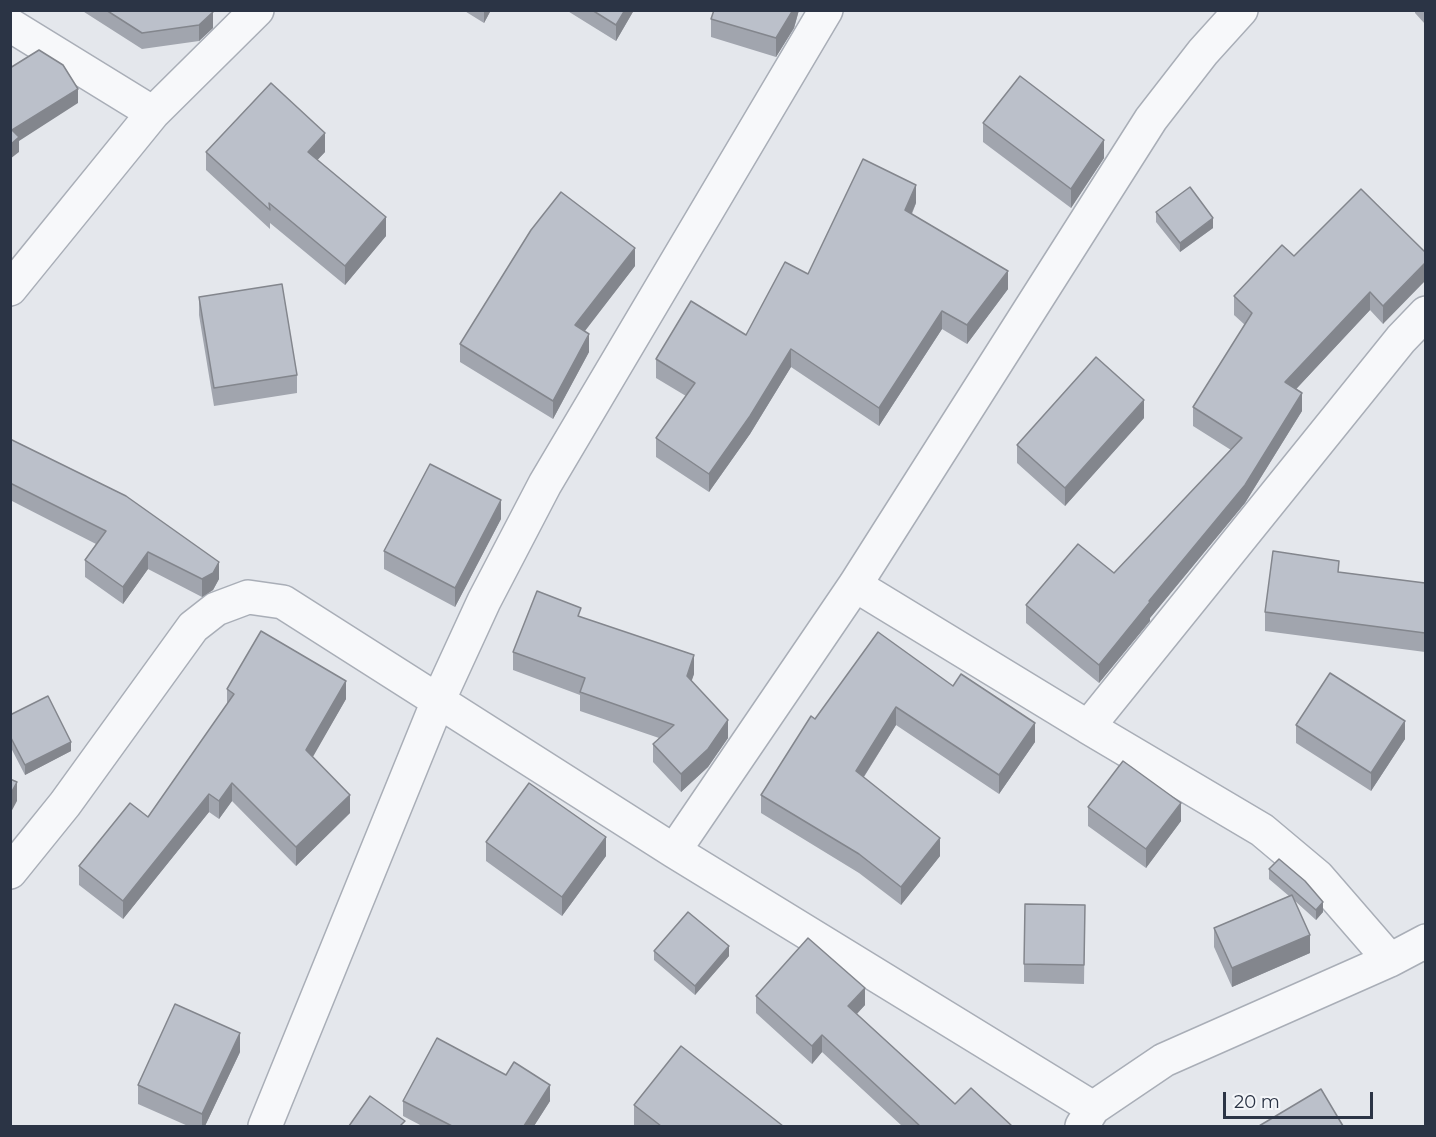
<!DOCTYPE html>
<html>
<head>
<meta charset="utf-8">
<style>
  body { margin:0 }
  #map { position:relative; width:1436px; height:1137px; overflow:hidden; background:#e4e7ec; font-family:Montserrat,sans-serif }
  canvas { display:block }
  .frame { position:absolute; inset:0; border:12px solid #2b3445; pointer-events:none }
  .scale { position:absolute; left:1223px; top:1092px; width:150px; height:27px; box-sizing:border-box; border:3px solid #2b3445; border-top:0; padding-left:8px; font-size:18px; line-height:21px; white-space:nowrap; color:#2b3445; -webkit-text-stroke:4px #f4f6f9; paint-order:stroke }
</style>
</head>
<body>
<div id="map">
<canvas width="1436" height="1137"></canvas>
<div class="frame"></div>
<div class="scale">20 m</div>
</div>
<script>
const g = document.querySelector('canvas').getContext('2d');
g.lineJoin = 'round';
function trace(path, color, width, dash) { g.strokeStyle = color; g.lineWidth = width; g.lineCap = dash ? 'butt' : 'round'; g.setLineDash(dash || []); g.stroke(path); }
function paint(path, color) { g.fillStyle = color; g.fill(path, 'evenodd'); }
const minor = new Path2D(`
  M 10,25 L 153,113
  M 10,289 L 153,113 L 257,10
  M 855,585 L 1088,727 L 1401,339 L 1426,313
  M 1088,727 L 1262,830 L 1318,877 L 1390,960
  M 674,851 L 855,585 L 1151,119 L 1203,52 L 1241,10
  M 10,872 L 65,804 L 193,627 L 216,609 L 248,597 L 283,602 L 674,851 L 1093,1108
  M 265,1126 L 438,701 L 484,601 L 545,484 L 826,10
  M 1082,1126 L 1093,1108 L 1164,1060 L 1390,960 L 1426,941`);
trace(minor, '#a9aeb7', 36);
trace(minor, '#f7f8fa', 33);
paint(new Path2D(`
  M 81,10 L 213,10 L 213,28 L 199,41 L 142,49 Z
  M 463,10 L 491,10 L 484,23 Z
  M 566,10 L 634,10 L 616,41 Z
  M 714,10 L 799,10 L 794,28 L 776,57 L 711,37 L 711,19 Z
  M 1415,10 L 1425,10 L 1425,24 L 1415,13 Z
  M 983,123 L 1104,158 L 1071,208 L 983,142 Z
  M 206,152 L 325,152 L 317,160 L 386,236 L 345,285 L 270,223 L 270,229 L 206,170 Z
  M 916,203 L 912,214 L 1008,289 L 967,344 L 942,329 L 879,426 L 791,367 L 750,434 L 709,492 L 656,457 L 656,438 L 686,396 L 656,378 L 656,359 L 746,335 L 808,274 Z
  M 1156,212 L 1213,228 L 1180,252 L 1156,222 Z
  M 1425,252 L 1383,324 L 1370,310 L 1296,389 L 1302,411 L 1245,503 L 1150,618 L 1150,621 L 1099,683 L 1026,623 L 1026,605 L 1114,573 L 1231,450 L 1193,426 L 1193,407 L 1245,325 L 1234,315 L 1234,296 L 1294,256 Z
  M 635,266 L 584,331 L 589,352 L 553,419 L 460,362 L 460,344 Z
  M 199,297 L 297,375 L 297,393 L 214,406 L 199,315 Z
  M 1144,418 L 1065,506 L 1017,463 L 1017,445 Z
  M 10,439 L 219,579 L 213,590 L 202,597 L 148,569 L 123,604 L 85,577 L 85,560 L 96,544 L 10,500 Z
  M 501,519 L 455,607 L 384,569 L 384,551 Z
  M 1339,572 L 1425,583 L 1425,652 L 1265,631 L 1265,612 Z
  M 581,617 L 694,674 L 691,681 L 728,738 L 708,767 L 681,792 L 653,762 L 653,744 L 659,738 L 580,711 L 580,695 L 513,670 L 513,652 Z
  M 953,686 L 1035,742 L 999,794 L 896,725 L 864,777 L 940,856 L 901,905 L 859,873 L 761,813 L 761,795 L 815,719 Z
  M 227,689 L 346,699 L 312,757 L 350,813 L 296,866 L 232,801 L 219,819 L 209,812 L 123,919 L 79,885 L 79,866 L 148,817 L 227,704 Z
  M 10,715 L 71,751 L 25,775 L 10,746 Z
  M 1296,725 L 1405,739 L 1371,791 L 1296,743 Z
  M 1088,807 L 1181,821 L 1146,868 L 1088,826 Z
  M 486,842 L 606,856 L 562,916 L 486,861 Z
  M 1269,869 L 1323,912 L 1316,920 L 1295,901 L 1310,953 L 1232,987 L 1214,947 L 1214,928 L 1289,896 L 1269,879 Z
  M 1085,905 L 1084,984 L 1024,982 L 1024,964 Z
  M 654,951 L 729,956 L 695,995 L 654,960 Z
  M 756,996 L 865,1005 L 857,1014 L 955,1104 L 1012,1126 L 902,1126 L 822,1052 L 812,1064 L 756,1013 Z
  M 240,1052 L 205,1126 L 188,1126 L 138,1104 L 138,1085 Z
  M 403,1101 L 550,1101 L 534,1126 L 422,1126 L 403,1116 Z
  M 634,1105 L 783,1126 L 634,1126 Z`), '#a1a5ae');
paint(new Path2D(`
  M 484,10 L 491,10 L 484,23 Z
  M 625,10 L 634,10 L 616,41 L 616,25 Z
  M 793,10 L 799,10 L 794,28 L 776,57 L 776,38 Z
  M 213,12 L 213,28 L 199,41 L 199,25 Z
  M 78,89 L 78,103 L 19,141 L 19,152 L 10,159 L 10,145 L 12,130 Z
  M 325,133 L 325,152 L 308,170 L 308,152 Z
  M 1104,140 L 1104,158 L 1071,208 L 1071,189 Z
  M 916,185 L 916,203 L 905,228 L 905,210 Z
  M 386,217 L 386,236 L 345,285 L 345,266 Z
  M 1213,218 L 1213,228 L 1180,252 L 1180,243 Z
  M 635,248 L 635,266 L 575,344 L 575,325 Z
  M 1425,263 L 1425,281 L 1383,324 L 1383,306 Z
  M 1008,271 L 1008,289 L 967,344 L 967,325 Z
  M 1370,292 L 1370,310 L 1285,401 L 1285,382 Z
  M 942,311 L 942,329 L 879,426 L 879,408 Z
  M 589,334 L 589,352 L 553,419 L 553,401 Z
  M 791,349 L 791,367 L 750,434 L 709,492 L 709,474 Z
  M 1302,393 L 1302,411 L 1245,503 L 1150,618 L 1150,621 L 1099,683 L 1099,665 Z
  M 1144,400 L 1144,418 L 1065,506 L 1065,488 Z
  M 501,500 L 501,519 L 455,607 L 455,588 Z
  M 148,552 L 148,569 L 123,604 L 123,587 Z
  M 219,562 L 219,579 L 213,590 L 202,597 L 202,579 Z
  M 694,655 L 694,674 L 687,695 L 687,676 Z
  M 346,681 L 346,699 L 306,769 L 306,750 Z
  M 896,707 L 896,725 L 856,789 L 856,771 Z
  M 728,720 L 728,738 L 708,767 L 681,792 L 681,774 Z
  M 1405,721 L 1405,739 L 1371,791 L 1371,773 Z
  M 1035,723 L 1035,742 L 999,794 L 999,775 Z
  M 71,742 L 71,751 L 25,775 L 25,765 Z
  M 17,782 L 17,801 L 10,814 L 10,795 Z
  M 232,783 L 232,801 L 219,819 L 219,801 Z
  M 209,794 L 209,812 L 123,919 L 123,901 Z
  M 350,795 L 350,813 L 296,866 L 296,847 Z
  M 1181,803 L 1181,821 L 1146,868 L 1146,849 Z
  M 606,837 L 606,856 L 562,916 L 562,897 Z
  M 940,838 L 940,856 L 901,905 L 901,887 Z
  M 1323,902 L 1323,912 L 1316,920 L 1316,910 Z
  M 1310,935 L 1310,953 L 1232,987 L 1232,968 Z
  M 729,946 L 729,956 L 695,995 L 695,986 Z
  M 865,988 L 865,1005 L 848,1023 L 848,1006 Z
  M 240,1033 L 240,1052 L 205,1126 L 202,1126 L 202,1114 Z
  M 822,1035 L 822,1052 L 812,1064 L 812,1046 Z
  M 550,1085 L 550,1101 L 534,1126 L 524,1126 Z`), '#83868d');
const building = new Path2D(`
  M 106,10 L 213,10 L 213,12 L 199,25 L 142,33 Z
  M 592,10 L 625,10 L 616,25 Z
  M 714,10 L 793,10 L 776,38 L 711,19 Z
  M 39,50 L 63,65 L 78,89 L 12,130 L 19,137 L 10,145 L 10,68 Z
  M 1020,76 L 1104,140 L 1071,189 L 983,123 Z
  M 271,83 L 325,133 L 308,152 L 386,217 L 345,266 L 269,203 L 270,210 L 206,152 Z
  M 863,159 L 916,185 L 905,210 L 1008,271 L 967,325 L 942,311 L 879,408 L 791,349 L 750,416 L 709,474 L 656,438 L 695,383 L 656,359 L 691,301 L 746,335 L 785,262 L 808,274 Z
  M 1190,187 L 1213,218 L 1180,243 L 1156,212 Z
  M 1361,189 L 1425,252 L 1425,263 L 1383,306 L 1370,292 L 1285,382 L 1302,393 L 1245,485 L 1149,601 L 1150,602 L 1099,665 L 1026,605 L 1078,544 L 1114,573 L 1242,438 L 1193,407 L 1252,313 L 1234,296 L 1282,245 L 1294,256 Z
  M 561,192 L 635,248 L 575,325 L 589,334 L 553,401 L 460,344 L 531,230 Z
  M 282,284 L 297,375 L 214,388 L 199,297 Z
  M 1096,357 L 1144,400 L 1065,488 L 1017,445 Z
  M 10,439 L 126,496 L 219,562 L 213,573 L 202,579 L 148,552 L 123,587 L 85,560 L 106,531 L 10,483 Z
  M 430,464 L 501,500 L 455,588 L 384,551 Z
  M 1273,551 L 1339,561 L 1338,572 L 1425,583 L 1425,633 L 1265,612 Z
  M 537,591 L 581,608 L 578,616 L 694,655 L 687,676 L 728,720 L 708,749 L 681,774 L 653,744 L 674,725 L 580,692 L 585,678 L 513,652 Z
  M 261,631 L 346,681 L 306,750 L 350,795 L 296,847 L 232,783 L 219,801 L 209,794 L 123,901 L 79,866 L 130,803 L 148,817 L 234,694 L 227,689 Z
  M 878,632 L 953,686 L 961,674 L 1035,723 L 999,775 L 896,707 L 856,771 L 940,838 L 901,887 L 859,854 L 761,795 L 811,716 L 815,719 Z
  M 1330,673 L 1405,721 L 1371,773 L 1296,725 Z
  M 48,696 L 71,742 L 25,765 L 10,736 L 10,715 Z
  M 1123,761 L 1181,803 L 1146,849 L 1088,807 Z
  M 10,779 L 17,782 L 10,795 Z
  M 529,783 L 606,837 L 562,897 L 486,842 Z
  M 1279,859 L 1305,881 L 1323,902 L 1316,910 L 1269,869 Z
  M 1292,895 L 1310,935 L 1232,968 L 1214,928 Z
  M 1025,904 L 1085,905 L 1084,965 L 1024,964 Z
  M 688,912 L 729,946 L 695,986 L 654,951 Z
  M 808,938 L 865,988 L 848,1006 L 955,1104 L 971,1088 L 1012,1126 L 920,1126 L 822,1035 L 812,1046 L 756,996 Z
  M 175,1004 L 240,1033 L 202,1114 L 138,1085 Z
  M 437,1038 L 506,1075 L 514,1062 L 550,1085 L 524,1126 L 452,1126 L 403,1101 Z
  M 681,1046 L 783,1126 L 661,1126 L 634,1105 Z
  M 1321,1089 L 1343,1126 L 1259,1126 Z
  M 370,1096 L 405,1121 L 400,1126 L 349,1126 Z`);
paint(building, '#bbc0ca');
trace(building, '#83868d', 1.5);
</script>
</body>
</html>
